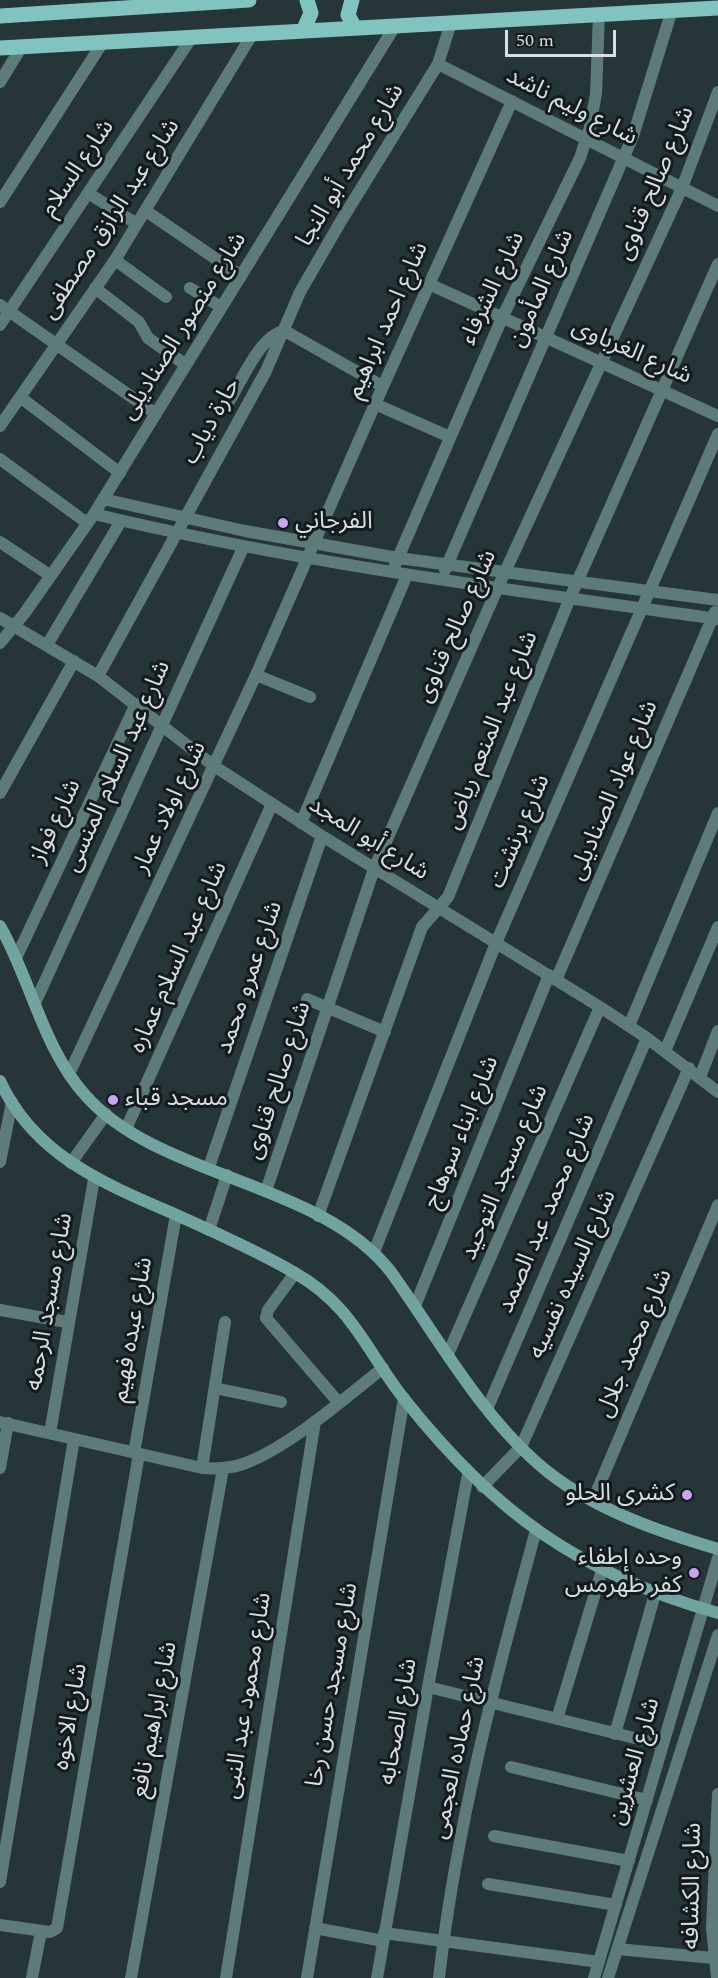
<!DOCTYPE html>
<html>
<head>
<meta charset="utf-8">
<style>
  body { margin:0 }
  #map { position:relative; width:718px; height:1978px; overflow:hidden; background:#253538; font-family:Spectral,serif }
  canvas { display:block }
  .scale { position:absolute; left:505px; top:30px; width:111px; height:27px; box-sizing:border-box; border:3px solid #d5dee0; border-top:0; padding-left:8px; font-size:18px; line-height:21px; white-space:nowrap; color:#d5dee0; -webkit-text-stroke:4px #141b1c; paint-order:stroke }
</style>
</head>
<body>
<div id="map">
<canvas width="718" height="1978"></canvas>
<div class="scale">50 m</div>
</div>
<script>
const g = document.querySelector('canvas').getContext('2d');
g.lineJoin = 'round';
function trace(path, color, width, dash) { g.strokeStyle = color; g.lineWidth = width; g.lineCap = dash ? 'butt' : 'round'; g.setLineDash(dash || []); g.stroke(path); }
function drawText(font, color, halo, rows, align = 'center') {
  g.font = font + ' Spectral,"Noto Sans Arabic",serif'; g.lineWidth = 6; g.setLineDash([]); g.textBaseline = 'middle'; g.strokeStyle = halo; g.fillStyle = color; for (const [text, x, y, turn = 0] of rows) {
    g.save(); g.translate(x, y); g.rotate((+turn || 0) * Math.PI / 180); g.textAlign = isNaN(turn) ? turn : align; if (halo) g.strokeText(text, 0, 0); g.fillText(text, 0, 0); g.restore();
  }
}
trace(new Path2D(`
  M 438,64 L 718,206
  M 0,82 L 22,46
  M 88,193 L 137,224
  M 0,202 L 103,42
  M 146,211 L 241,276
  M 115,260 L 166,297
  M 429,284 L 718,416
  M 95,288 L 139,322 L 148,338 L 186,365
  M 190,288 L 221,307
  M 0,305 L 156,414
  M 0,325 L 192,37
  M 20,397 L 120,473
  M 230,400 C 242,380 261,334 285,331 L 382,386
  M 375,404 L 450,437
  M 0,426 L 115,260 L 253,33
  M 0,459 L 87,523
  M 103,499 L 245,531 L 398,558 L 718,600
  M 94,514 C 299,563 509,590 718,619
  M 0,542 L 51,576
  M 395,565 L 502,318 L 580,158 L 590,127 L 596,94 L 599,14
  M 445,570 L 633,136 L 672,10
  M 0,618 L 98,676 L 214,766 L 322,836 L 600,1007 L 647,1038 L 718,1092
  M 0,643 L 24,614 L 94,514 L 395,26
  M 47,645 L 121,521
  M 256,675 L 310,697
  M 98,676 L 266,371 L 300,292 L 341,221 L 438,64 L 451,23
  M 0,793 L 74,661
  M 301,823 L 407,575
  M 16,958 L 136,704
  M 556,980 L 715,612
  M 307,999 L 385,1032
  M 35,1003 L 243,548
  M 629,1026 L 718,813
  M 665,1051 L 718,927
  M 69,1074 L 256,675 L 375,404 L 512,101
  M 700,1077 L 718,1031
  M 126,1129 L 272,804
  M 0,1162 L 12,1102
  M 71,1163 L 106,1114
  M 209,1167 L 322,836
  M 266,1191 L 374,869 L 498,587 L 682,188 L 718,92
  M 318,1216 L 422,927 L 448,897 L 570,598 L 718,264
  M 209,1230 L 227,1175
  M 374,1252 L 496,943 L 718,434
  M 295,1273 L 268,1310 L 266,1318 L 339,1403
  M 415,1306 L 549,975
  M 0,1310 L 67,1322
  M 448,1354 L 600,1007
  M 215,1388 L 281,1402
  M 488,1407 L 647,1038
  M 0,1422 L 202,1468 C 216,1469 229,1469 243,1464 C 288,1448 345,1398 383,1368
  M 50,1433 L 94,1179
  M 134,1453 L 176,1215
  M 0,1468 L 8,1423
  M 202,1468 L 225,1322
  M 482,1487 L 521,1447 L 689,1068
  M 593,1500 L 718,1205
  M 428,1687 L 663,1745
  M 557,1719 L 602,1570
  M 615,1734 L 655,1594
  M 511,1767 L 647,1800
  M 494,1836 L 629,1861
  M 0,1882 L 74,1439
  M 488,1884 L 616,1905
  M 0,1925 L 50,1932 L 57,1928 L 139,1454
  M 315,1928 L 383,1941
  M 384,1933 L 599,1962
  M 617,1949 L 713,1958
  M 32,1978 L 41,1931
  M 131,1978 L 223,1469
  M 226,1978 L 315,1421
  M 307,1978 L 404,1398
  M 377,1978 L 428,1687 L 468,1474
  M 439,1978 C 456,1826 496,1677 536,1530
  M 594,1978 L 718,1558
  M 608,1978 L 718,1635
  M 717,1978 L 712,1928 L 718,1794`), '#5c7b79', 12);
trace(new Path2D(`
  M 0,926 C 31,980 43,1049 86,1096 C 160,1179 320,1181 391,1272 C 439,1339 483,1420 548,1472 C 596,1510 660,1532 718,1549
  M 0,1081 C 35,1157 107,1185 179,1216 C 218,1234 258,1251 295,1273 C 353,1306 366,1351 405,1400 C 494,1512 579,1574 718,1613`), '#71a3a0', 12);
trace(new Path2D(`
  M 352,0 L 348,15 L 355,28
  M 0,16 L 249,0
  M 303,31 L 311,13 L 307,0
  M 0,48 L 718,8`), '#81c3bf', 15);
for (const [x, y, r, color] of [
  [283,523,6,"#c8a6ef"],
  [113,1100,6,"#c8a6ef"],
  [687,1495,6,"#c8a6ef"],
  [694,1573,6,"#c8a6ef"]
]) { const dot = new Path2D(); dot.arc(x, y, r, 0, 2 * Math.PI); g.fillStyle = color; g.fill(dot); trace(dot, '#141b1c', 2); }
drawText('24px', '#d5dee0', '#141b1c', [
  ["شارع وليم ناشد",571,108,27],
  ["شارع محمد أبو النجا",352,166,-59],
  ["شارع السلام",79,169,-56],
  ["شارع صالح قناوى",657,184,-67],
  ["شارع عبد الرازق مصطفى",112,220,-57],
  ["شارع الشرفاء",494,289,-65],
  ["شارع المأمون",543,289,-66],
  ["شارع احمد ابراهيم",389,321,-66],
  ["شارع منصور الصناديلى",185,327,-58],
  ["شارع الغرباوى",631,353,24],
  ["حارة دياب",213,422,-61],
  ["شارع صالح قناوى",458,627,-66],
  ["شارع عبد المنعم رياض",493,731,-68],
  ["شارع عبد السلام المنسى",119,767,-66],
  ["شارع عواد الصناديلى",615,791,-67],
  ["شارع اولاد عمار",171,808,-65],
  ["شارع فواز",57,822,-65],
  ["شارع برنشت",521,832,-67],
  ["شارع أبو المجد",368,840,32],
  ["شارع عبد السلام عماره",180,958,-66],
  ["شارع عمرو محمد",251,978,-71],
  ["شارع صالح قناوى",280,1081,-72],
  ["شارع ابناء سوهاج",463,1133,-68],
  ["شارع مسجد التوحيد",506,1173,-67],
  ["شارع محمد عبد الصمد",548,1214,-67],
  ["شارع السيده نفسيه",574,1275,-66],
  ["شارع مسجد الرحمه",51,1302,-80],
  ["شارع عبده فهيم",134,1330,-80],
  ["شارع محمد جلال",636,1344,-67],
  ["شارع مسجد حسن رخا",334,1685,-80],
  ["شارع محمود عبد النبى",249,1696,-81],
  ["شارع الاخوه",72,1717,-80],
  ["شارع ابراهيم نافع",156,1720,-79],
  ["شارع الصحابه",400,1722,-80],
  ["شارع حماده العجمى",460,1748,-78],
  ["شارع العشرين",636,1762,-74],
  ["شارع الكشافه",694,1886,-89]
]);
drawText('24px', '#d5dee0', '#141b1c', [
  ["الفرجاني",295,523],
  ["مسجد قباء",125,1100],
  ["كشرى الحلو",675,1495,"right"],
  ["وحده إطفاء",682,1559,"right"],
  ["كفر طهرمس",682,1587,"right"]
], 'left');
</script>
</body>
</html>
